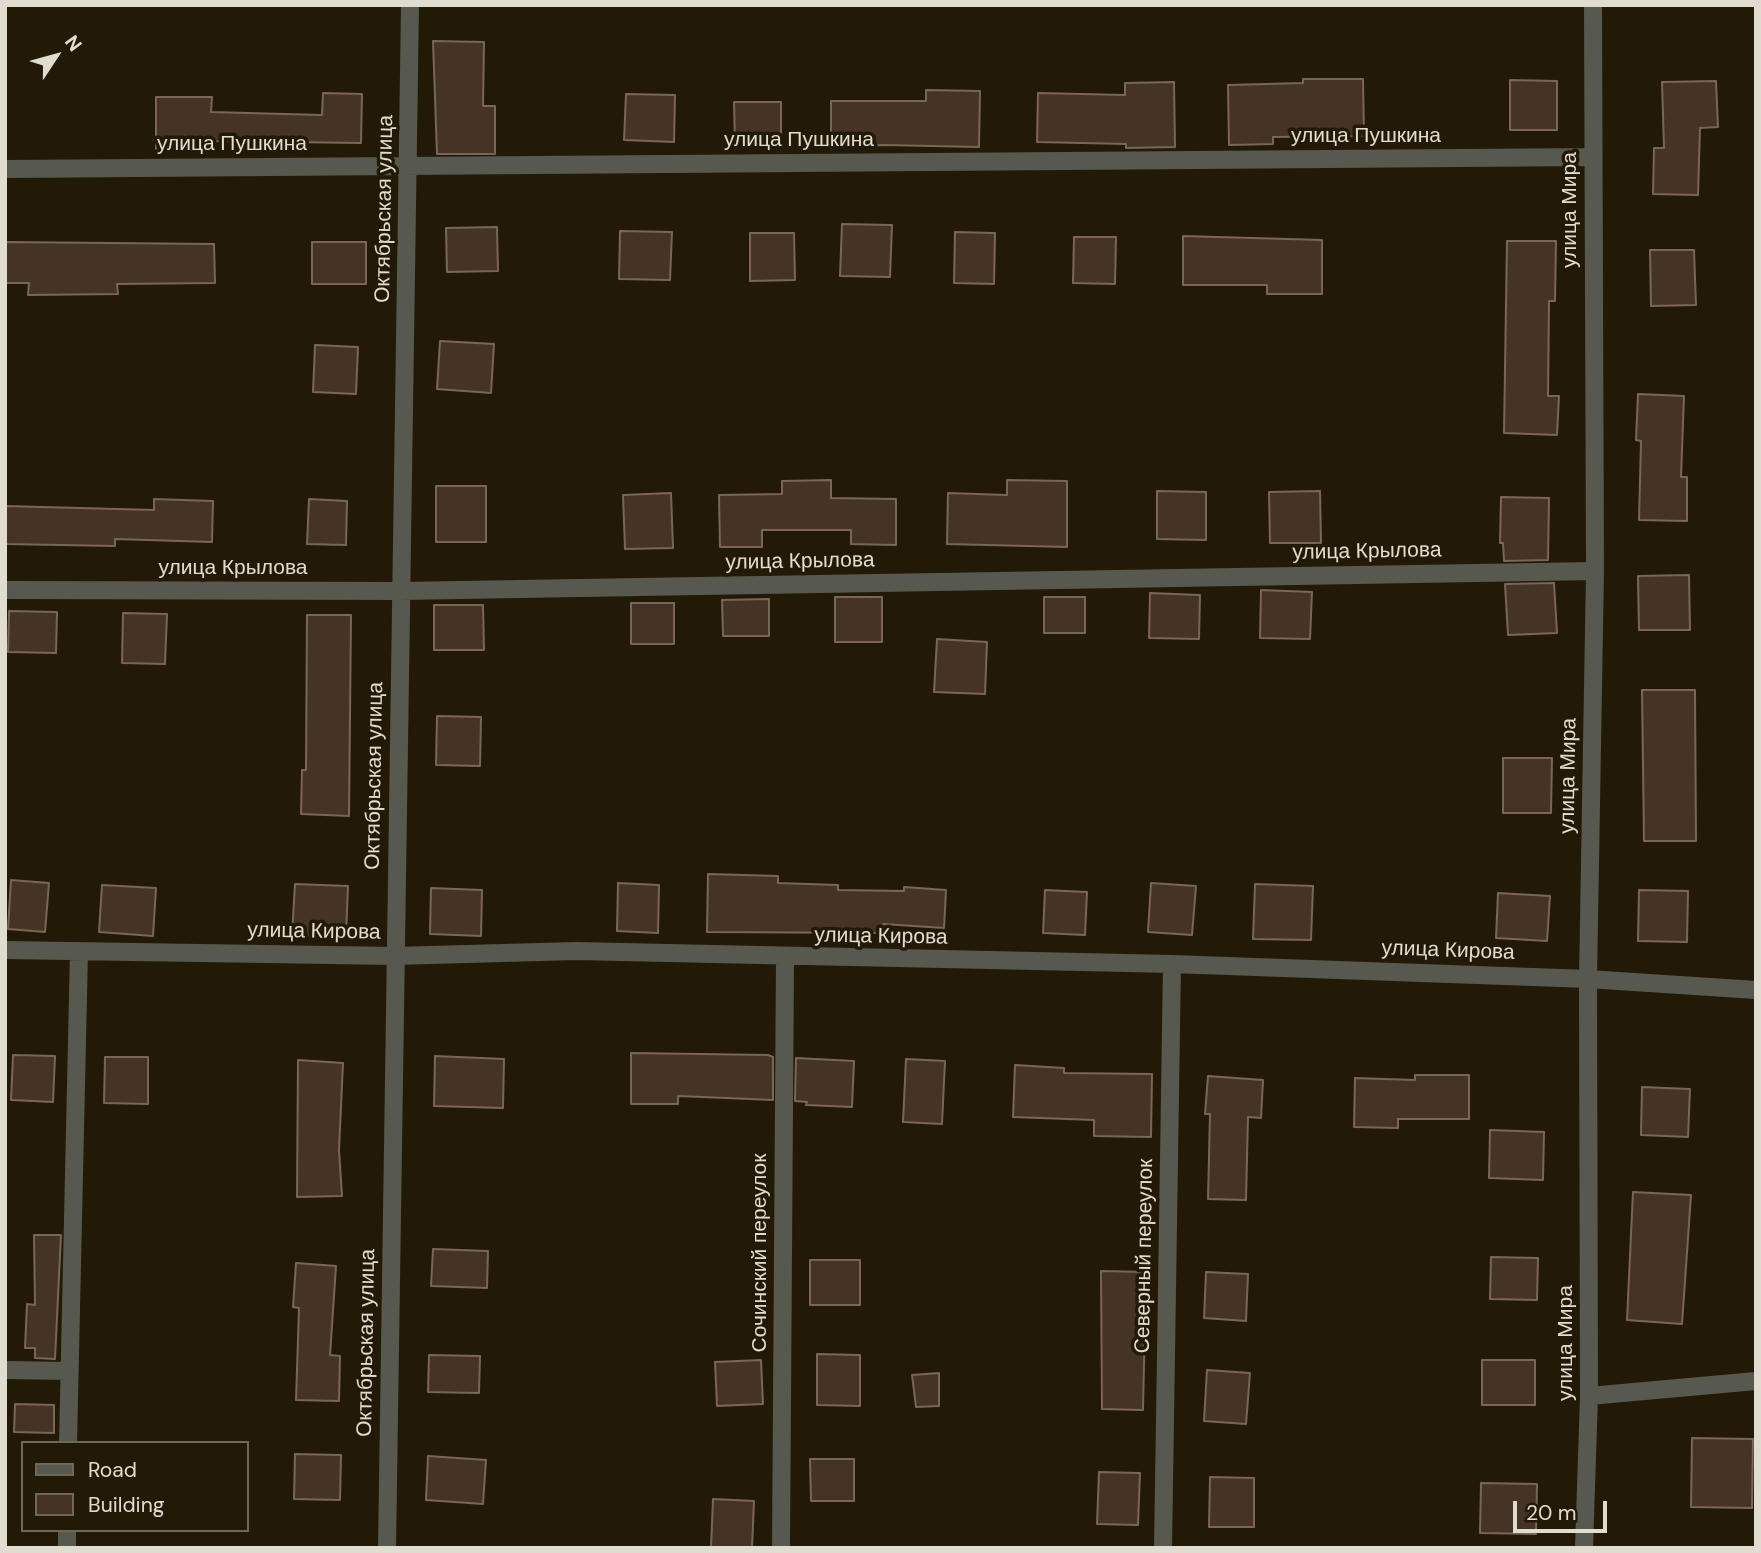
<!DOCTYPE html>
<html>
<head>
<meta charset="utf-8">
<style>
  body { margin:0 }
  #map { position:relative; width:1761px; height:1553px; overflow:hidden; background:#221a07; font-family:"DM Sans",sans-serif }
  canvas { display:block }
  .frame { position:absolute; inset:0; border:7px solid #e1dcd0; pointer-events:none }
  .legend { position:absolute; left:21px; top:1441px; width:228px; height:91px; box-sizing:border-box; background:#221a07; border:2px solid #6e6857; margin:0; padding:9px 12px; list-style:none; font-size:21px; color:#e1dcd0 }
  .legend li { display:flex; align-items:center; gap:14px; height:35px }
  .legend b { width:35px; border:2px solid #6e6857 }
  .north { position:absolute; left:21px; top:21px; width:70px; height:70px; -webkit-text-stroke:5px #221a07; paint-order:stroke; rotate:54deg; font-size:19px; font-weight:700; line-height:28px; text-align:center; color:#e1dcd0 }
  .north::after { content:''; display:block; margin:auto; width:24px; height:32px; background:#e1dcd0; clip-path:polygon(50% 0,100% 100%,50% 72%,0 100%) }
  .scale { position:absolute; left:1513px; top:1501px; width:94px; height:32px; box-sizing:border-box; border:4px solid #e1dcd0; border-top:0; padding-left:9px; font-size:21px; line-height:24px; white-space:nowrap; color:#e1dcd0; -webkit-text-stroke:5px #221a07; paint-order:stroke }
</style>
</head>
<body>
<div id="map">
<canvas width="1761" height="1553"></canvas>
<div class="frame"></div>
<ul class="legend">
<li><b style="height:9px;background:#57594f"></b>Road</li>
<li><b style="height:19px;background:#453425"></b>Building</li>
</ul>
<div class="north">N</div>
<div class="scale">20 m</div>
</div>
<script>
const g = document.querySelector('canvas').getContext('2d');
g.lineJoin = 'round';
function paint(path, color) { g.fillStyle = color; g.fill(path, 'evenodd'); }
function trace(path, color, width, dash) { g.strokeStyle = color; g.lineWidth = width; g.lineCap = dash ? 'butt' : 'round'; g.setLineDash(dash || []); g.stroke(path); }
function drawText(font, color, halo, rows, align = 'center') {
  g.font = font + ' "DM Sans",sans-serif'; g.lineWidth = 7; g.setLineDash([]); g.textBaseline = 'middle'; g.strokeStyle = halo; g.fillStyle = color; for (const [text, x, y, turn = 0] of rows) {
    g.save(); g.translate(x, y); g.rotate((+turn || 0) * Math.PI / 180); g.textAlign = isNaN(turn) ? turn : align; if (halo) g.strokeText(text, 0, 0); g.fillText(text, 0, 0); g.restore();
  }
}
const building = new Path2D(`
  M 433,41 L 484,42 L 483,106 L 495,106 L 495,154 L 437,154 Z
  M 1303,79 L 1363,79 L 1364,136 L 1273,137 L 1273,144 L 1229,145 L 1228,85 L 1303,83 Z
  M 1510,80 L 1557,81 L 1557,130 L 1510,130 Z
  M 1716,81 L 1718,127 L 1700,128 L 1698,195 L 1653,194 L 1654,148 L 1664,148 L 1662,82 Z
  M 1174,82 L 1175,147 L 1126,148 L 1126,144 L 1037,142 L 1038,93 L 1125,95 L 1125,83 Z
  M 926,90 L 980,91 L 979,147 L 883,145 L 831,147 L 831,101 L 926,101 Z
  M 323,93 L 362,94 L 361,143 L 211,141 L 211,149 L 156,149 L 156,97 L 212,97 L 211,112 L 322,115 Z
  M 626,94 L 675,95 L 674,142 L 624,140 Z
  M 734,102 L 781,102 L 781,145 L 735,145 Z
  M 842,224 L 892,225 L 890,277 L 840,276 Z
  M 497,227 L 498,271 L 447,272 L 446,228 Z
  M 620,231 L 672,232 L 670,280 L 619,279 Z
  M 955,232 L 995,233 L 994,284 L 954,283 Z
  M 750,233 L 794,233 L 795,280 L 750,281 Z
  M 1183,236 L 1322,240 L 1322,294 L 1267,294 L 1267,285 L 1183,285 Z
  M 1074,237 L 1116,237 L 1115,284 L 1073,283 Z
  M 1507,241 L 1556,241 L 1555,301 L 1549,301 L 1548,396 L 1559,396 L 1557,435 L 1504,433 Z
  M 5,242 L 214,244 L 215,283 L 117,284 L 118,294 L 28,295 L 29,283 L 5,283 Z
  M 312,242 L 366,242 L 366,284 L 312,284 Z
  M 1650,250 L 1694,250 L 1696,305 L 1651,306 Z
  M 440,341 L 494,344 L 491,393 L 437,389 Z
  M 315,345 L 358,347 L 356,394 L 313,392 Z
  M 1638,394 L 1684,396 L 1681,477 L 1687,477 L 1687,521 L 1639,520 L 1641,441 L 1636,440 Z
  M 831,480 L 831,498 L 896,499 L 896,545 L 851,544 L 851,530 L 762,530 L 762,547 L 720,547 L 719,495 L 782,494 L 782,481 Z
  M 1007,480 L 1067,481 L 1067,547 L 947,544 L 948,493 L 1007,495 Z
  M 436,486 L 486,486 L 486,542 L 436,542 Z
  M 1157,491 L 1206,492 L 1206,540 L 1157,539 Z
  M 1320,491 L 1321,543 L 1270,543 L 1269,492 Z
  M 671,493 L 673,548 L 625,549 L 623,495 Z
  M 1501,497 L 1549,498 L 1548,560 L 1504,561 L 1503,543 L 1500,543 Z
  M 154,499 L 213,501 L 212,542 L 115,539 L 115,546 L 5,544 L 5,506 L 154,510 Z
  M 309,499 L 347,501 L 346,545 L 307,544 Z
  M 1689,575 L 1690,630 L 1639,630 L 1638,576 Z
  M 1554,583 L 1557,633 L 1508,635 L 1505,584 Z
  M 1261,590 L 1312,592 L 1310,639 L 1260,638 Z
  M 1150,593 L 1200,595 L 1199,639 L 1149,638 Z
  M 835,597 L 882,597 L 882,642 L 835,642 Z
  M 1044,597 L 1085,597 L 1085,633 L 1044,633 Z
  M 769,599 L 769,636 L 723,636 L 722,600 Z
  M 631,603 L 674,603 L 674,644 L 631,644 Z
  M 434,605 L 483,605 L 484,650 L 434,650 Z
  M 9,611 L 57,612 L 56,653 L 8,652 Z
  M 123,613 L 167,614 L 165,664 L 122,663 Z
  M 307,615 L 351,615 L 349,816 L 301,814 L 302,770 L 306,770 Z
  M 937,639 L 987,642 L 985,694 L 934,692 Z
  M 1642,690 L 1695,690 L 1696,841 L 1644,841 Z
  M 437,716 L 481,717 L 480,766 L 436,765 Z
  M 1503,758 L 1552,758 L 1551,813 L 1503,813 Z
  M 708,874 L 778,876 L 778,883 L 838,885 L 838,890 L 904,891 L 904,887 L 946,890 L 944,928 L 883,924 L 883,933 L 707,932 Z
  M 11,880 L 49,883 L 45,932 L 8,929 Z
  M 618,883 L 659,885 L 658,933 L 617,931 Z
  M 1151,883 L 1196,886 L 1192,935 L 1148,932 Z
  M 295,884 L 348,886 L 346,937 L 292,935 Z
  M 1255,884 L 1313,886 L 1311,940 L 1253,939 Z
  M 102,885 L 156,888 L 153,936 L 99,932 Z
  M 431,888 L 482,890 L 481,936 L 430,934 Z
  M 1045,890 L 1087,892 L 1085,935 L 1043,933 Z
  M 1639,890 L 1688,891 L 1687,942 L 1638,941 Z
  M 1498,893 L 1550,896 L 1547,941 L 1496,938 Z
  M 631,1053 L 768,1055 L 773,1057 L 773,1100 L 678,1096 L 678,1104 L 631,1104 Z
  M 13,1055 L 55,1056 L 53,1102 L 11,1100 Z
  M 435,1056 L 504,1059 L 503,1108 L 434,1106 Z
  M 105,1057 L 148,1057 L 148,1104 L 104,1103 Z
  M 796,1058 L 854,1061 L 852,1107 L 806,1105 L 807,1102 L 795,1101 Z
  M 906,1059 L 945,1061 L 942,1124 L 903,1122 Z
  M 298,1060 L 343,1063 L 339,1150 L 342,1196 L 297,1197 Z
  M 1015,1065 L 1064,1068 L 1064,1073 L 1152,1074 L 1151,1137 L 1094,1136 L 1094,1120 L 1013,1117 Z
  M 1415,1075 L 1469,1075 L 1469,1119 L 1398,1119 L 1398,1128 L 1354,1127 L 1355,1078 L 1415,1080 Z
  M 1208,1076 L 1263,1080 L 1261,1118 L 1248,1117 L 1246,1200 L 1208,1199 L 1210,1114 L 1205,1114 Z
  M 1642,1087 L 1690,1089 L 1688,1137 L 1641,1135 Z
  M 1490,1130 L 1544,1132 L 1543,1180 L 1489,1178 Z
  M 1633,1192 L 1691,1195 L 1682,1324 L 1627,1320 Z
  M 34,1235 L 61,1235 L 55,1359 L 35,1358 L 35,1348 L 25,1348 L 27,1304 L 35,1305 Z
  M 433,1249 L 488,1251 L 487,1288 L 431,1286 Z
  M 1491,1257 L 1538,1258 L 1537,1300 L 1490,1299 Z
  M 810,1260 L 860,1260 L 860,1305 L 810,1305 Z
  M 296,1263 L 336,1266 L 330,1355 L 340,1356 L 339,1401 L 296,1400 L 299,1308 L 293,1307 Z
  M 1101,1271 L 1146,1272 L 1143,1410 L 1102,1409 Z
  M 1206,1272 L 1248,1274 L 1246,1321 L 1204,1318 Z
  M 817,1354 L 860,1355 L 860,1406 L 817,1405 Z
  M 429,1355 L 480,1356 L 479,1393 L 428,1392 Z
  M 761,1360 L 763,1404 L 717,1406 L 715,1362 Z
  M 1482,1360 L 1535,1360 L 1535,1405 L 1482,1405 Z
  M 1207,1370 L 1250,1373 L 1246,1424 L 1204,1421 Z
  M 939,1373 L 939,1406 L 916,1407 L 912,1375 Z
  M 15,1404 L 54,1405 L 54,1433 L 14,1432 Z
  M 1692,1438 L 1753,1439 L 1752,1508 L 1691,1507 Z
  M 295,1454 L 341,1455 L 340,1500 L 294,1499 Z
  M 428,1456 L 486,1460 L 483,1504 L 426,1500 Z
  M 810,1459 L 854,1459 L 854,1501 L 811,1501 Z
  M 1099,1472 L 1140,1473 L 1138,1525 L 1097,1524 Z
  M 1210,1477 L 1254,1478 L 1254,1527 L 1209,1527 Z
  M 1481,1483 L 1537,1484 L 1536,1534 L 1480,1533 Z
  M 713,1499 L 754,1501 L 752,1548 L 711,1548 Z`);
paint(building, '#453425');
trace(building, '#796656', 2);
trace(new Path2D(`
  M 5,169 L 1593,157
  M 5,590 L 401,591 L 1595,571
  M 5,950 L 394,956 L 576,951 L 1172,964 L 1588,979 L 1756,990
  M 5,1370 L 69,1371
  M 1589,1396 L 1756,1381
  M 68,1443 L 79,951
  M 67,1548 L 67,1530
  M 387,1548 L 410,5
  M 781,1548 L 785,958
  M 1163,1548 L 1172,964
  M 1584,1548 L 1589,1396 L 1588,979 L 1595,571 L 1593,5`), '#57594f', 18);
drawText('21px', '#e1dcd0', '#221a07', [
  ["улица Пушкина",1366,136],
  ["улица Пушкина",799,140],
  ["улица Пушкина",232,144],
  ["Октябрьская улица",385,209,-89],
  ["улица Мира",1570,210,-90],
  ["улица Крылова",1367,552,-1],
  ["улица Крылова",800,562,-1],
  ["улица Крылова",233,568],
  ["Октябрьская улица",375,776,-89],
  ["улица Мира",1569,776,-89],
  ["улица Кирова",314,932,1],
  ["улица Кирова",881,937,1],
  ["улица Кирова",1448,951,2],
  ["Сочинский переулок",760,1253,-90],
  ["Северный переулок",1145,1256,-89],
  ["Октябрьская улица",367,1343,-89],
  ["улица Мира",1566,1343,-90]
]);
</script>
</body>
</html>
